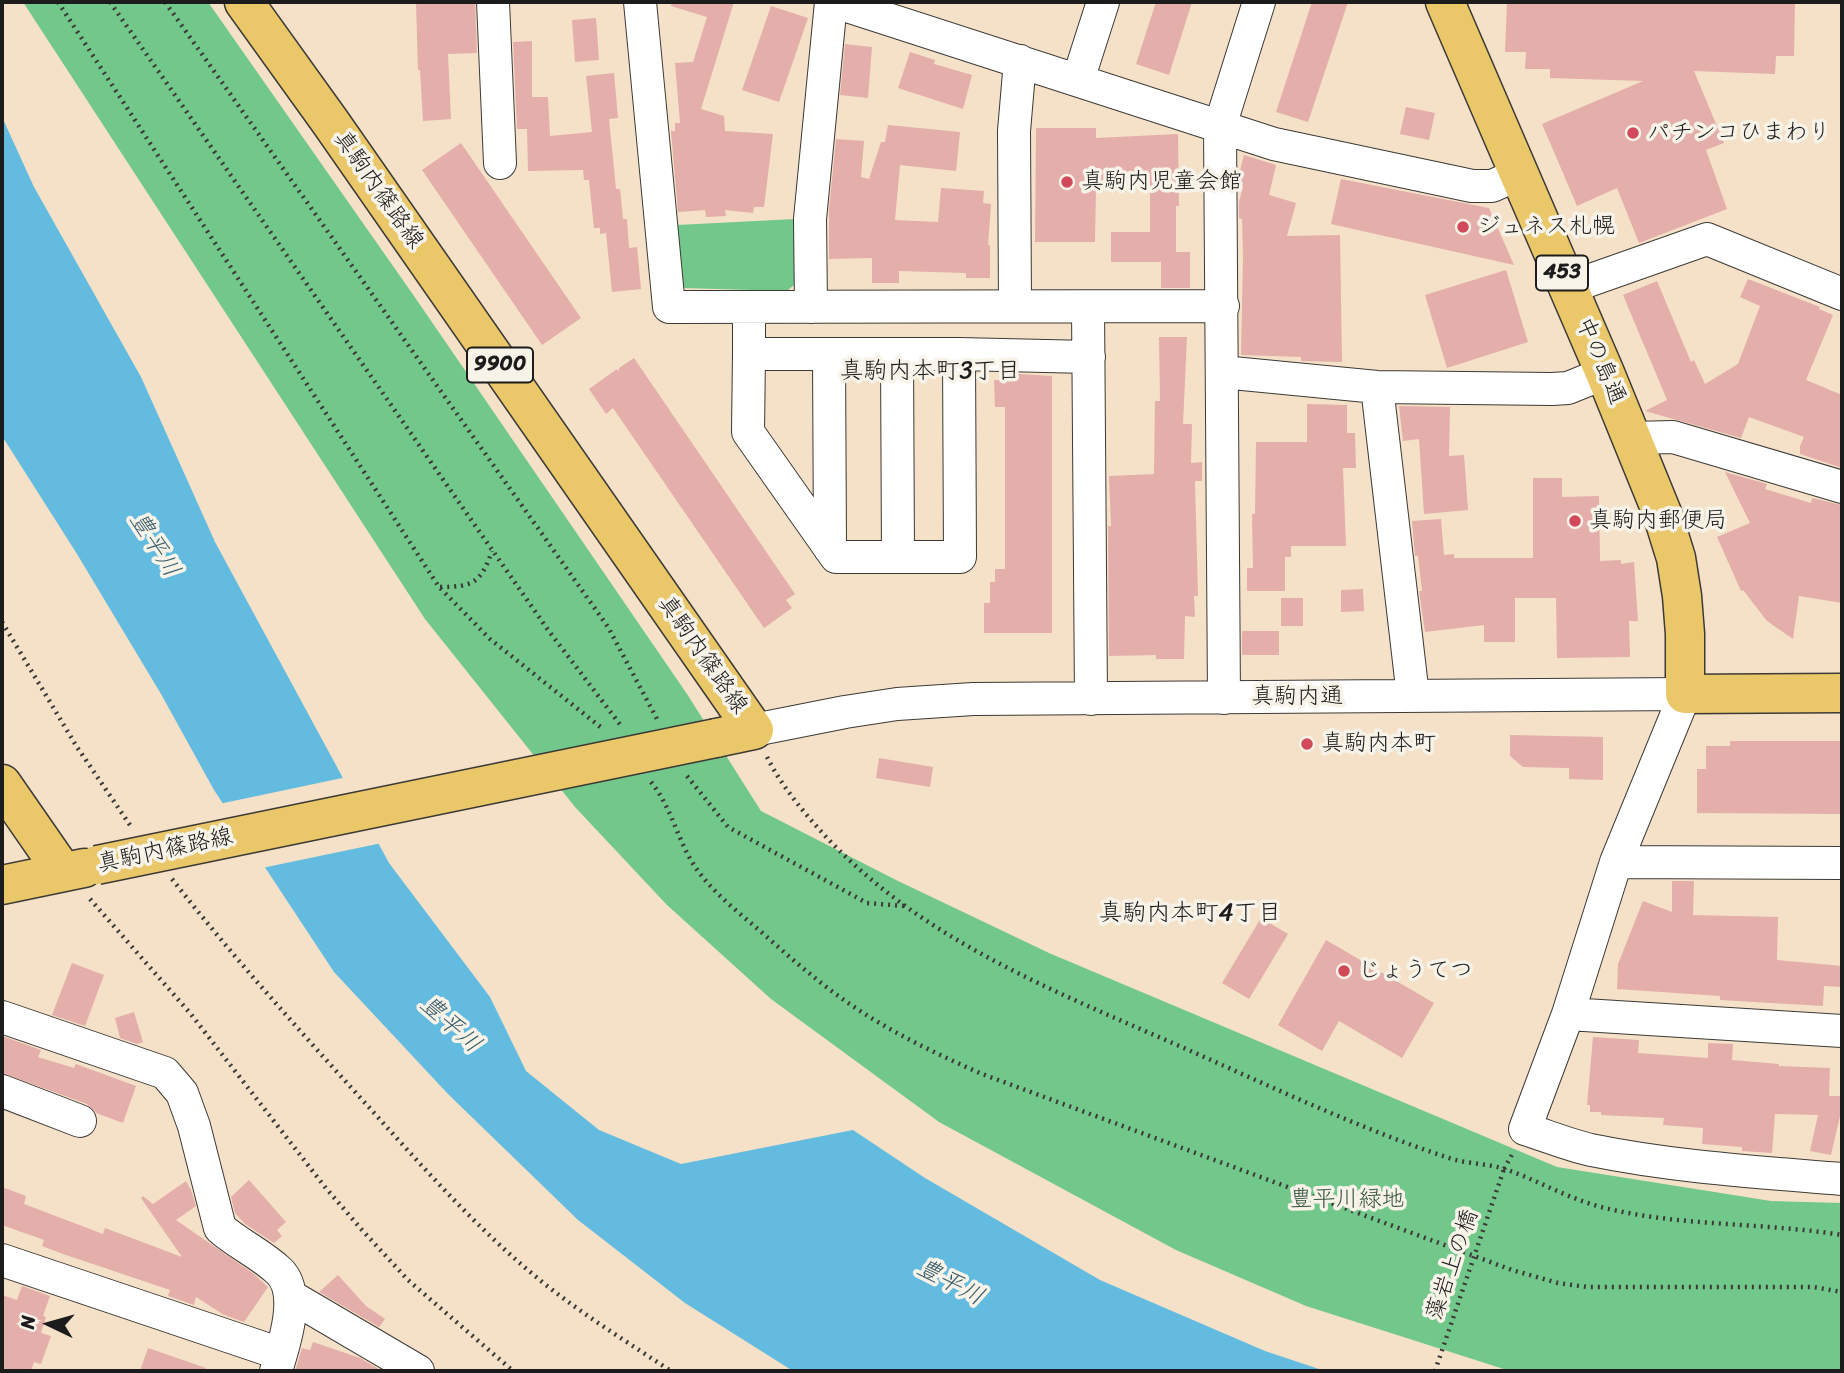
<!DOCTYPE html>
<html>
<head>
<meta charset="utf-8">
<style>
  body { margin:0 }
  #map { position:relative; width:1844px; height:1373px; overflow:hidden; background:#f4e1c8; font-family:Sriracha,sans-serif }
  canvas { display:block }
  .frame { position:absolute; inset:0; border:4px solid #1c1c1c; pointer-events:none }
  .north { position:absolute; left:14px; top:1289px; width:70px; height:70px; -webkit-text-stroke:5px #f7f3e8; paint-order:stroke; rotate:275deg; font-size:19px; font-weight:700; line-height:28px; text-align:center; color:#1c1c1c }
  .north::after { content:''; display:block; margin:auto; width:24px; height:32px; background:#1c1c1c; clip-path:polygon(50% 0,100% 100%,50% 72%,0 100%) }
</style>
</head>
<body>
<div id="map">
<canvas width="1844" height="1373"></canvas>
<div class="frame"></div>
<div class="north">N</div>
</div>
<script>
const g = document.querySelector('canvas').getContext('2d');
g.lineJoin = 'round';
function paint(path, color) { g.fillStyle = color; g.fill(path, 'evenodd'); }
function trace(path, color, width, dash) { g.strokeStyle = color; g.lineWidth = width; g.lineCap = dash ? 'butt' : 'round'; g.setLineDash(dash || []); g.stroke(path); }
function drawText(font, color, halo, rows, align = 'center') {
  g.font = font + ' Sriracha,"Klee One",sans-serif'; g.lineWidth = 7; g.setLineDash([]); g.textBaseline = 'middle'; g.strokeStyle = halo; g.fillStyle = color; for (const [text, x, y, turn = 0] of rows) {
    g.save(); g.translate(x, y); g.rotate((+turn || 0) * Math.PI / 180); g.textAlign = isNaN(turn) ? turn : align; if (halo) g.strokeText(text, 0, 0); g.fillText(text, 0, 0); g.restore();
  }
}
paint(new Path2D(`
  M 23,2 L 208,2 L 414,296 L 687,694 L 761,811 L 896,880 L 1049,953 L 1557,1167 L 1771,1201 L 1842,1203 L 1842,1371 L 1510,1371 L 1306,1306 L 1176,1250 L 939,1122 L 771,999 L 667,905 L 575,807 L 425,619 Z
  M 795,219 L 795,284 L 787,291 L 682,288 L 677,225 Z`), '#72c78b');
paint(new Path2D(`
  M 2,117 L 34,187 L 141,377 L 215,542 L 389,863 L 490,997 L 526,1071 L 599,1130 L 681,1164 L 853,1130 L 925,1178 L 1100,1280 L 1265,1351 L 1325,1371 L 793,1371 L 685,1303 L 578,1220 L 448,1094 L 334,972 L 214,790 L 161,694 L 77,554 L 2,436 Z`), '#63bbe0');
paint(new Path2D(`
  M 347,777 L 382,843 L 262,868 L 219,804 Z`), '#f4e1c8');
paint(new Path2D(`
  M 416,2 L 475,2 L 477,53 L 448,54 L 451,119 L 423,121 L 420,70 L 418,70 Z
  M 672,2 L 734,2 L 701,109 L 724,116 L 725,131 L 773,134 L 764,207 L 754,207 L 753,213 L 725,210 L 726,216 L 706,217 L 705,210 L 678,212 L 671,131 L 675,131 L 675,123 L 680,123 L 675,63 L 693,62 L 707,17 L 671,6 Z
  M 1156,2 L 1192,2 L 1169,75 L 1136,64 Z
  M 1312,2 L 1348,2 L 1308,122 L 1276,112 Z
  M 1507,2 L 1795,2 L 1794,56 L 1776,56 L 1775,74 L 1694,71 L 1724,143 L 1706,150 L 1727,209 L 1639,243 L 1617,188 L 1577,206 L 1542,124 L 1643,81 L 1550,78 L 1550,69 L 1525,69 L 1526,52 L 1505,52 Z
  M 771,6 L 808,18 L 779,102 L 742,90 Z
  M 596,18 L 599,60 L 575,62 L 572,20 Z
  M 532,41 L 532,97 L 548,97 L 550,136 L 592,132 L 586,76 L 614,73 L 618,118 L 609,119 L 616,189 L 620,189 L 623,219 L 627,219 L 629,248 L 637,247 L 641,289 L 612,292 L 606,233 L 600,234 L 600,228 L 594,228 L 589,180 L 584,180 L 583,170 L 528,171 L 527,129 L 517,129 L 513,42 Z
  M 845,44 L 872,47 L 868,98 L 840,95 Z
  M 910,52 L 935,60 L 934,64 L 972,75 L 963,109 L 898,88 Z
  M 1406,107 L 1435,113 L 1429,140 L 1400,134 Z
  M 888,125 L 960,132 L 956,171 L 900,165 L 895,220 L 938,222 L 941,188 L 984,191 L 983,203 L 991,204 L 988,245 L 990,245 L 990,278 L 966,278 L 966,273 L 899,271 L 899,283 L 872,283 L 872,258 L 829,259 L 829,210 L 836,139 L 864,141 L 861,177 L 869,179 L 881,142 L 885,142 Z
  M 1036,128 L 1096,128 L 1096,138 L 1178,134 L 1179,206 L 1176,206 L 1176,252 L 1190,252 L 1190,288 L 1161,288 L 1161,262 L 1111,262 L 1111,232 L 1150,232 L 1150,185 L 1096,186 L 1095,242 L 1035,242 Z
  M 461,143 L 581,318 L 542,345 L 422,170 Z
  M 1244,155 L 1276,165 L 1269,195 L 1296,203 L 1287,236 L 1340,235 L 1342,362 L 1301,361 L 1301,357 L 1241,355 L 1243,256 L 1242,219 L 1239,218 L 1239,202 L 1243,186 L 1239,185 L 1239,175 Z
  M 1341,179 L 1489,208 L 1514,265 L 1331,224 Z
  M 1506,270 L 1528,342 L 1447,368 L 1425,295 Z
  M 1748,279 L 1820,307 L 1819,309 L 1833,315 L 1806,380 L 1842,395 L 1842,468 L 1800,454 L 1800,446 L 1804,437 L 1749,417 L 1741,438 L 1645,411 L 1667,400 L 1623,295 L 1657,281 L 1691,362 L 1694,360 L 1705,384 L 1738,364 L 1760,306 L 1740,297 Z
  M 1159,337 L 1187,337 L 1183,424 L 1192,424 L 1191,463 L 1202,462 L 1202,481 L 1195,481 L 1198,596 L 1194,596 L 1195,617 L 1185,616 L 1184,659 L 1156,659 L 1156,655 L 1109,656 L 1108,526 L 1111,526 L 1109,476 L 1154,474 L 1155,401 L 1160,401 Z
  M 634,358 L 795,594 L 786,600 L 792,608 L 764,628 L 613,408 L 606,414 L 589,389 L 617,369 L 619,372 L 619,368 Z
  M 1003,373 L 1052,376 L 1052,633 L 984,633 L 984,603 L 990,603 L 990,582 L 995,582 L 995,569 L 1005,569 L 1005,407 L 995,407 L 994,380 L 1003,380 Z
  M 1307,404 L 1347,405 L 1347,433 L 1355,433 L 1356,468 L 1343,468 L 1346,546 L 1291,546 L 1291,557 L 1285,557 L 1285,591 L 1247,591 L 1247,568 L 1253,568 L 1252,514 L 1255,514 L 1256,442 L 1307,442 Z
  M 1399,406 L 1450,407 L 1449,456 L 1464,455 L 1468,510 L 1424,514 L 1419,439 L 1403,441 Z
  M 1725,472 L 1767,484 L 1765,489 L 1811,503 L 1812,498 L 1842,505 L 1842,603 L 1799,596 L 1793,639 L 1767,621 L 1743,590 L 1741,591 L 1717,537 L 1750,523 Z
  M 1533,478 L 1562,478 L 1562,497 L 1599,496 L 1600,561 L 1621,560 L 1621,564 L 1634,562 L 1638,621 L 1629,621 L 1630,657 L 1557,658 L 1556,598 L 1515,598 L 1515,642 L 1484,642 L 1484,625 L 1425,632 L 1419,591 L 1422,591 L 1418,556 L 1415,556 L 1412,521 L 1441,519 L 1444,555 L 1454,554 L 1454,558 L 1533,558 Z
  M 1363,589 L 1364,611 L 1341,612 L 1341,590 Z
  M 1281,598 L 1303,598 L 1303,626 L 1281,626 Z
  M 1242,631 L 1279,631 L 1279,655 L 1242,655 Z
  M 1510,735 L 1603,737 L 1603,780 L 1569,779 L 1569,768 L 1523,767 L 1510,756 Z
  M 1730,741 L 1842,741 L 1842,814 L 1697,813 L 1697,769 L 1706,769 L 1706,746 L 1730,746 Z
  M 879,758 L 933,767 L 930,787 L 876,778 Z
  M 1672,881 L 1694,881 L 1693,915 L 1778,917 L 1777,960 L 1842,966 L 1842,987 L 1824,986 L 1823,1006 L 1720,1000 L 1720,996 L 1617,989 L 1618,964 L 1643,901 L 1672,912 Z
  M 1261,918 L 1288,934 L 1249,999 L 1222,983 Z
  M 1326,940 L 1434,1003 L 1402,1058 L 1339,1021 L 1322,1051 L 1278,1025 Z
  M 72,963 L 104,975 L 85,1026 L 52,1015 Z
  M 134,1012 L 143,1042 L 137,1044 L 120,1038 L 115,1018 Z
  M 2,1036 L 41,1050 L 38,1057 L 74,1068 L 76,1064 L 136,1086 L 123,1123 L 96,1113 L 87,1104 L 2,1073 Z
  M 1593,1037 L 1639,1040 L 1638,1053 L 1708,1058 L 1708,1043 L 1733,1044 L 1732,1060 L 1779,1064 L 1779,1066 L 1830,1068 L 1829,1096 L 1841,1096 L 1840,1116 L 1831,1155 L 1810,1151 L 1818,1115 L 1775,1114 L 1772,1153 L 1742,1151 L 1742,1147 L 1702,1144 L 1703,1128 L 1663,1125 L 1664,1118 L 1601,1115 L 1601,1112 L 1590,1112 L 1590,1105 L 1587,1105 Z
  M 249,1180 L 286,1222 L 277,1230 L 282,1236 L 274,1243 L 245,1224 L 235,1213 L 231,1197 Z
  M 186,1181 L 191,1190 L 196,1206 L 176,1220 L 254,1274 L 268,1287 L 244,1322 L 224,1315 L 196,1297 L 194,1305 L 168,1296 L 170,1290 L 63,1254 L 42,1246 L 44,1240 L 2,1225 L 2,1187 L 26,1196 L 24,1204 L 103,1234 L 105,1228 L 182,1257 L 141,1198 L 143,1196 L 153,1204 Z
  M 338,1275 L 366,1306 L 385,1319 L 379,1327 L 319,1292 Z
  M 22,1286 L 50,1296 L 43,1316 L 46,1317 L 41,1333 L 51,1336 L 41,1364 L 34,1362 L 31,1371 L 2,1371 L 2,1295 L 17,1300 Z
  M 313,1342 L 360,1358 L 382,1371 L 295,1371 L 302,1348 L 310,1350 Z
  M 148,1348 L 206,1368 L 205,1371 L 140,1371 Z`), '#e4aeaa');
const minor = new Path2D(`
  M 493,2 L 500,163
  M 640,2 L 669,307 L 1223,306
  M 835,2 L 1274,144 L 1472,186 L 1492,186 L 1519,174
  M 1078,80 L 1103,2
  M 1568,288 L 1707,239 L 1842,294
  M 1015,305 L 1014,131 L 1020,61
  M 811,307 L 810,219 L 831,2
  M 1088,307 L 1091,699
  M 749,308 L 749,354 L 959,354 L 1089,357
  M 749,354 L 748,432 L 836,557 L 960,557 L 959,354
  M 829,354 L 830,549
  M 897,354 L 898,557
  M 1222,372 L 1377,387 L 1552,389 L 1568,388 L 1605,373
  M 1377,387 L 1413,696
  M 1632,438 L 1673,437 L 1842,487
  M 1224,698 L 1220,126 L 1259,2
  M 754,730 L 845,712 L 897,704 L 973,699 L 1685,694 L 1616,862 L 1568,1014 L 1525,1129 C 1547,1136 1569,1145 1591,1150 C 1674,1167 1758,1172 1842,1179
  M 1616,862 L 1842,863
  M 1568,1014 L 1842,1031
  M 2,1017 L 165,1073 L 182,1093 L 194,1126 L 220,1228 C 238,1244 261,1254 279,1271 C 302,1293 284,1344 276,1371
  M 2,1091 L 80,1121
  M 2,1260 L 281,1354
  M 292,1297 L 418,1371`);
const major = new Path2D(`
  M 244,2 L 331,123 L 754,730 L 716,738
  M 2,784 L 63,872
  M 2,885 L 84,868`);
const highway = new Path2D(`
  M 1445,2 L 1605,373 L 1662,513 L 1676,558 L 1682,596 L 1685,634 L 1685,694 L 1842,693`);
trace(minor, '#3c3a36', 34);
trace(major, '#3c3a36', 41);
trace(highway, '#3c3a36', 41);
trace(new Path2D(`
  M 58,2 L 439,587 L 490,639 L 603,729
  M 110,2 L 548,630 L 622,727
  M 165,2 L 608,627 L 657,719
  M 440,587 C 474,587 481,582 492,551
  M 2,622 L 77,747 L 132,828
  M 767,757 C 782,787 805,814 828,839 C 929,945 1062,994 1193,1052 C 1276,1089 1359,1128 1446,1157 C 1465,1164 1485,1163 1505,1169 C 1537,1180 1567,1198 1601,1207 C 1679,1227 1762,1222 1842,1235
  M 687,776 L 728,827 L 867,903 L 904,906
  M 651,782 C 673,809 678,844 698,871 C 715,894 738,912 759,930 C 785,953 810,975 837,995 C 882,1028 932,1052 982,1074 L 1512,1270 L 1558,1283 L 1587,1287 L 1813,1287 L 1842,1292
  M 172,879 C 233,957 299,1030 366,1104 C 421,1165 476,1228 541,1281 C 582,1314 627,1342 671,1371
  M 90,899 L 190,1013 L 325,1187 L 362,1230 L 408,1280 L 513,1371
  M 1504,1169 L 1514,1151`), '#3c3a36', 4.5, [2, 5]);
trace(minor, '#fff', 32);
trace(major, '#eac769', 38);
trace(highway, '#eac769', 38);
const majorBridge = new Path2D(`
  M 97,865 L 716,738`);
trace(majorBridge, '#3c3a36', 41, []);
trace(new Path2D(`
  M 1435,1371 L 1504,1169`), '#3c3a36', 4.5, [2, 5]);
trace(majorBridge, '#eac769', 38);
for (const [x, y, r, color] of [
  [1633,133,7,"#d1495b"],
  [1067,182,7,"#d1495b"],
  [1463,227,7,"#d1495b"],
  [1575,521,7,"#d1495b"],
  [1307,744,7,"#d1495b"],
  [1344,971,7,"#d1495b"]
]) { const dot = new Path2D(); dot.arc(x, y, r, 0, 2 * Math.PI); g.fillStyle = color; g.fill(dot); trace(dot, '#f7f3e8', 2.5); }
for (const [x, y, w] of [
  [1562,273,52],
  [500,365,66]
]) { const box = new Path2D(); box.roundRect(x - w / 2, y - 17.5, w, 35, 5); g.fillStyle = '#f7f3e8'; g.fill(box); trace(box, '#1c1c1c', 2); }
drawText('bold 21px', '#1c1c1c', null, [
  ["453",1562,273],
  ["9900",500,365]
]);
drawText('23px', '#1c1c1c', '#f7f3e8', [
  ["パチンコひまわり",1647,133],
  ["真駒内児童会館",1081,182],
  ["ジュネス札幌",1477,227],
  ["真駒内郵便局",1589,521],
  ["真駒内本町",1321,744],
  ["じょうてつ",1358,971]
], 'left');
drawText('23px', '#1c1c1c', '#f7f3e8', [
  ["真駒内篠路線",378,190,55],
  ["中の島通",1600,361,67],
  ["真駒内篠路線",702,655,55],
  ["真駒内通",1297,697],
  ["真駒内篠路線",165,851,-12],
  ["藻岩上の橋",1453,1265,-71]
]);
drawText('23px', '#3a5843', '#f7f3e8', [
  ["豊平川緑地",1347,1200]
]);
drawText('24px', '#1c1c1c', '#f7f3e8', [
  ["真駒内本町3丁目",930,372],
  ["真駒内本町4丁目",1190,914]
]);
drawText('italic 24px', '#385c6a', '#f7f3e8', [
  ["豊平川",154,545,58],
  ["豊平川",450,1025,42],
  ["豊平川",950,1283,28]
]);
</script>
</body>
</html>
